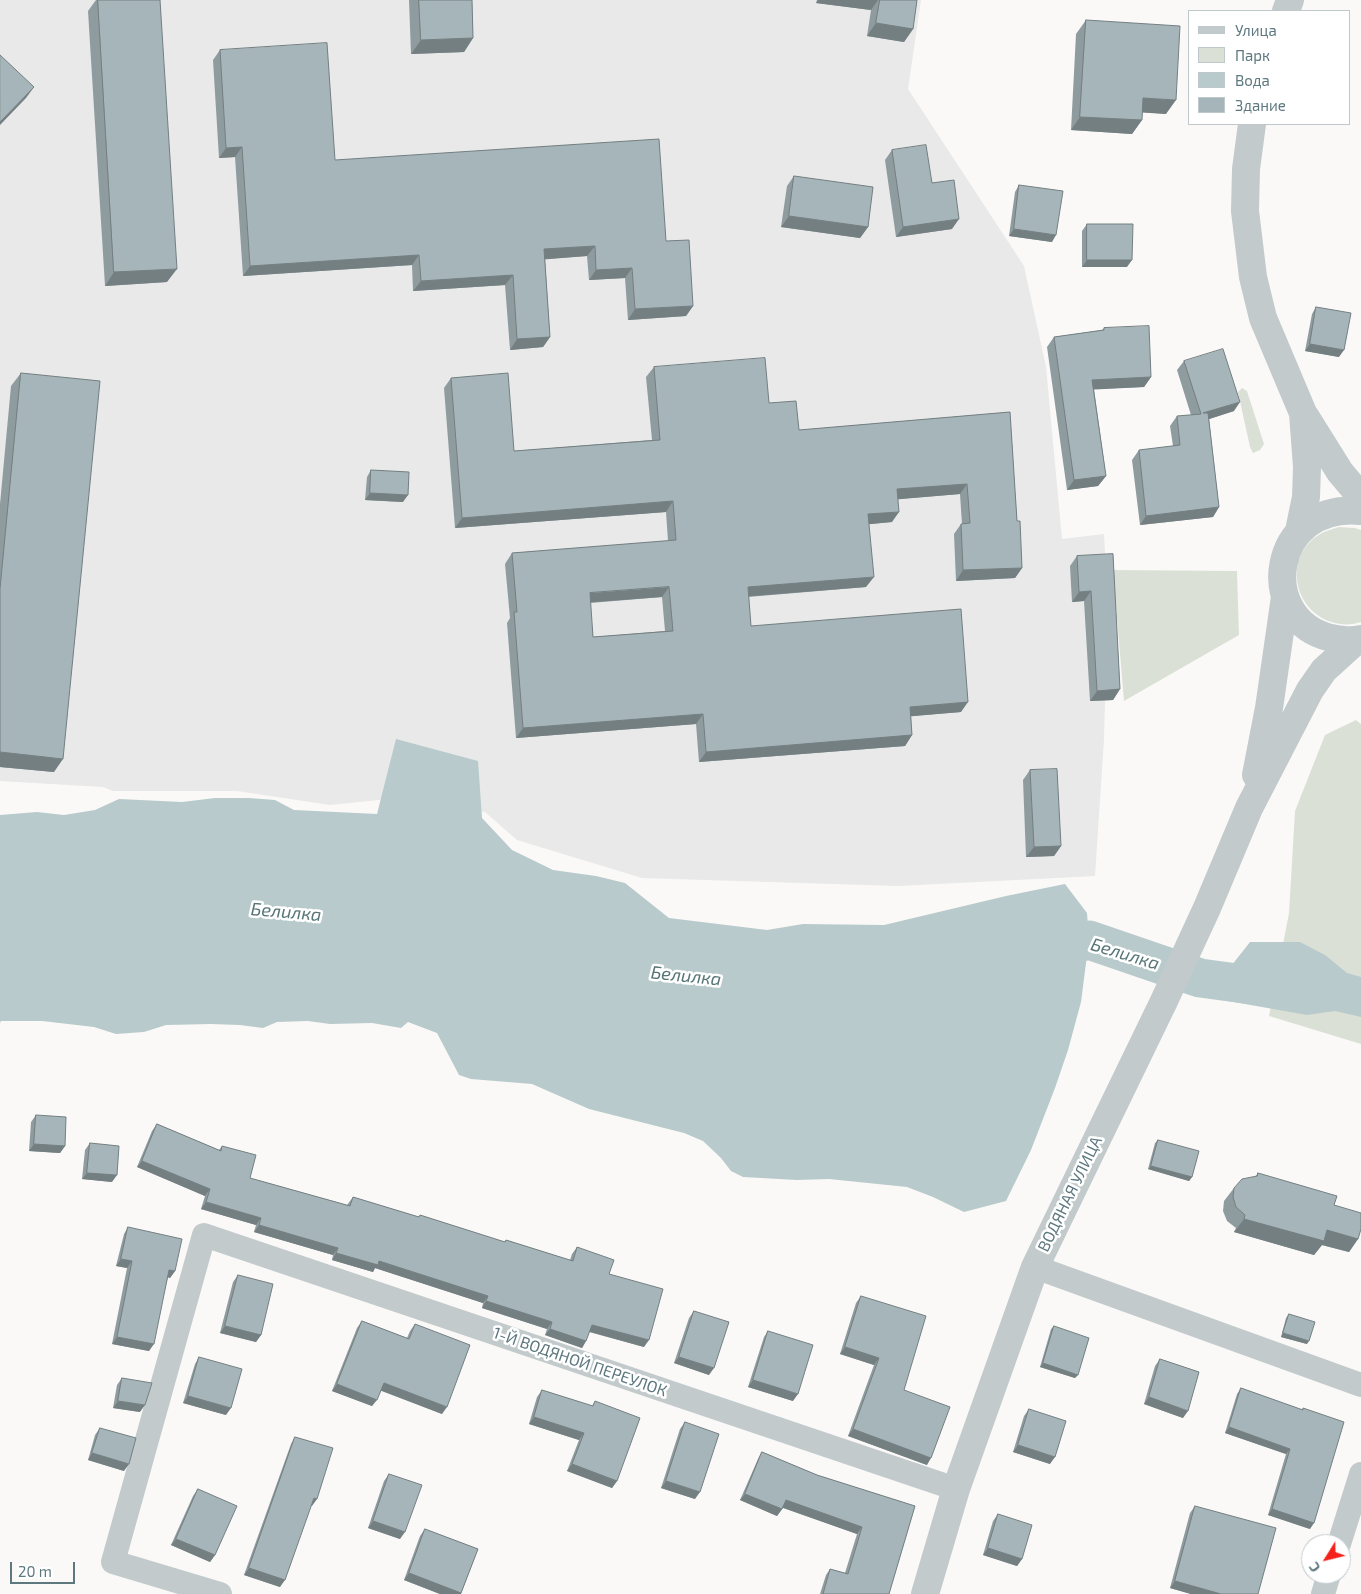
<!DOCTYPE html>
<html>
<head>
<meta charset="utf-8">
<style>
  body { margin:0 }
  #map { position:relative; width:1361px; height:1594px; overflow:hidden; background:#faf9f7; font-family:"Exo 2",sans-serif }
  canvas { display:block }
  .legend { position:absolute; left:1188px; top:10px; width:162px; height:115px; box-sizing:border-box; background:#fff; border:1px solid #bfc9cc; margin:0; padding:6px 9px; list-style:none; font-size:15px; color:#5e7880 }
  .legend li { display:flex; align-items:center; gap:10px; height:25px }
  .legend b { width:25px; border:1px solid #bfc9cc }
  .north { position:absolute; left:1301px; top:1534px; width:50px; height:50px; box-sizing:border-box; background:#fff; border:1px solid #bfc9cc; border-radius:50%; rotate:234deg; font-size:14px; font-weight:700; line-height:20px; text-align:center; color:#5e7880 }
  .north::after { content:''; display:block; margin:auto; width:18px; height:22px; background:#f5211c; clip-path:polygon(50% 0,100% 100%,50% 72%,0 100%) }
  .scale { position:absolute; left:10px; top:1562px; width:65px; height:22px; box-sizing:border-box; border:2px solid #5e7880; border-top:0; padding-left:6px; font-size:15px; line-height:18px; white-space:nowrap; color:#5e7880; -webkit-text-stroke:4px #fff; paint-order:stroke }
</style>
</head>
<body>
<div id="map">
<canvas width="1361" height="1594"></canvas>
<ul class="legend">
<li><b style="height:6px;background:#c2cacc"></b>Улица</li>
<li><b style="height:14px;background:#dbe0d6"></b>Парк</li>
<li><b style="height:14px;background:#b8cacb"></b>Вода</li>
<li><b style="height:14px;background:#a6b5b9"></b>Здание</li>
</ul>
<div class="north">С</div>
<div class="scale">20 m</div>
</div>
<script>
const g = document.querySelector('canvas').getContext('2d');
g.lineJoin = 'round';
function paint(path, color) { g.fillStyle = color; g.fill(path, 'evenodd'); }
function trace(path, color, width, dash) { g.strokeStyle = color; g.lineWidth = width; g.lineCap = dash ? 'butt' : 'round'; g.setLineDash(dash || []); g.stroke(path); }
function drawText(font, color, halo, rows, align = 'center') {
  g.font = font + ' "Exo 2",sans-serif'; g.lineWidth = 5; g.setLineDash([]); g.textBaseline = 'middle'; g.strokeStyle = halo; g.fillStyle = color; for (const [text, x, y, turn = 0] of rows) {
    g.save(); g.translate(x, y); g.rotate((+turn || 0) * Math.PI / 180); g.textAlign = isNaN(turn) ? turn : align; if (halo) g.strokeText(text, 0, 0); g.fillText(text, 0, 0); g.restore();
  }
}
paint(new Path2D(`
  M 0,0 L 921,0 L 908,89 L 1024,266 L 1046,367 L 1062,539 L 1104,534 L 1113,700 L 1105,701 L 1104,739 L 1095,876 L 898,886 L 642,878 L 517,840 L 485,812 L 388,799 L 330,805 L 237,791 L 113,791 L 103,787 L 0,781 Z`), '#e8e9e8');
paint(new Path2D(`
  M 1242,388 L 1247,391 L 1264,444 L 1260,450 L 1253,453 L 1250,447 L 1238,392 Z
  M 1339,527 L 1355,528 L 1361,530 L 1361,622 C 1353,625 1343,625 1335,623 C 1291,612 1282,552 1324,532 C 1328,530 1334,529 1339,527 Z
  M 1113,570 L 1237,571 L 1239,635 L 1124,701 Z
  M 1356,720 L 1361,724 L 1361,1044 L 1269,1016 L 1289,913 L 1295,811 L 1325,735 Z`), '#dbe0d6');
paint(new Path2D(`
  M 396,739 L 478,761 L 482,818 L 512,850 L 553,870 L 596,876 L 625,883 L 669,918 L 767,930 L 803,924 L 884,925 L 1006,896 L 1065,884 L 1087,913 L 1089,940 L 1081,1002 L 1068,1050 L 1055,1088 L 1031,1150 L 1006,1201 L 964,1212 L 933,1197 L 907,1187 L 829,1179 L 797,1180 L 743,1177 L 731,1171 L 721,1158 L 703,1141 L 684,1133 L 589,1109 L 532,1084 L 471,1079 L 459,1075 L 437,1033 L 408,1022 L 401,1028 L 372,1023 L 330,1024 L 308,1021 L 277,1022 L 263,1028 L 240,1025 L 211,1024 L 166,1025 L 144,1032 L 116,1034 L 94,1027 L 42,1021 L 1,1021 L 0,1023 L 0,815 L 37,812 L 64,815 L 95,810 L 119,799 L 182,802 L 215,798 L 249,798 L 275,800 L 294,810 L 377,814 Z
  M 1250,942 L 1300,942 L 1325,955 L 1347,973 L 1361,977 L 1361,1017 L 1335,1011 L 1307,1015 L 1228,1001 L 1198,986 L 1200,978 L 1228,970 Z`), '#b8cacb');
trace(new Path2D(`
  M 1038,954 L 1089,940 L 1200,978 L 1252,985`), '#b8cacb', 39);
trace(new Path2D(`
  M 1035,1267 L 1361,1385
  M 1339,1544 L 1361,1474
  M 220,1594 L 113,1562 L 204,1235 L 956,1489
  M 1323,1594 L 1329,1574`), '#c2cacc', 24);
trace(new Path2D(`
  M 1286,11 L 1290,0
  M 1252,124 L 1246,169 L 1245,211 L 1253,277 L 1263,318 L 1303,413 L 1307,467 L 1306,497 L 1299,531
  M 1305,416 L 1340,472 L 1361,497
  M 1361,511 C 1270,502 1255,620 1331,638 C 1341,640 1351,642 1361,639
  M 1256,775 L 1269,708 L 1285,597
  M 925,1594 L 956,1489 L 1035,1267 L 1164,1001 L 1207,908 L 1249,808 L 1310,690 L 1324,670 L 1357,640`), '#c2cacc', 28);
paint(new Path2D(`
  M 96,0 L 160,0 L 167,282 L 105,286 L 88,11 Z
  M 409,0 L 472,0 L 473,38 L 464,52 L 411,54 Z
  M 817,0 L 917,0 L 913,29 L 904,42 L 867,36 L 871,10 L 816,3 Z
  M 1086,20 L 1166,114 L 1142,112 L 1142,120 L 1132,134 L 1071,130 L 1076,34 Z
  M 220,50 L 335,160 L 666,241 L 693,306 L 686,316 L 628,320 L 625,278 L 589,280 L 587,256 L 545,259 L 550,337 L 543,347 L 510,350 L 505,285 L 413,291 L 412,265 L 243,276 L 235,157 L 219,158 L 213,60 Z
  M 892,150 L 932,183 L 952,229 L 896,237 L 885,160 Z
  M 794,176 L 868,227 L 860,238 L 781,227 L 787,186 Z
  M 1019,185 L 1052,242 L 1009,236 L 1015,192 Z
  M 1087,224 L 1127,267 L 1082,267 L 1082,231 Z
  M 1316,307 L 1339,357 L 1305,351 L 1312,314 Z
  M 1104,328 L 1151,377 L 1144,387 L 1094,389 L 1106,476 L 1098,486 L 1067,490 L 1047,347 L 1054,337 L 1102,330 Z
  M 1184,361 L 1234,411 L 1209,419 L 1219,507 L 1213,517 L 1140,525 L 1132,460 L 1139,450 L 1173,446 L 1170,426 L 1177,416 L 1191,415 L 1177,370 Z
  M 654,367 L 769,403 L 799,430 L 1010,412 L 1017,521 L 1022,568 L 1015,578 L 956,581 L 954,534 L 961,524 L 962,524 L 960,494 L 898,499 L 892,522 L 869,524 L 866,587 L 748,597 L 751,626 L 961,712 L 911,716 L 912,735 L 905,746 L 699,762 L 696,724 L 516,738 L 507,623 L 510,618 L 505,564 L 512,553 L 668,541 L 666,512 L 455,528 L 444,388 L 451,378 L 514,451 L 652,440 L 646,377 ZM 662,597 L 665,631 L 593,637 L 590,603 Z
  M 21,373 L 54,772 L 0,767 L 0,504 L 11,386 Z
  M 371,470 L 403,502 L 365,500 L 367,477 Z
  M 1113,554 L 1120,689 L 1113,700 L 1090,701 L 1084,601 L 1072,602 L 1070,566 L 1077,556 Z
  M 1030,770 L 1061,846 L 1054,856 L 1026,857 L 1023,780 Z
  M 36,1115 L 65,1146 L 60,1153 L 29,1151 L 31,1122 Z
  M 157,1124 L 219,1150 L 222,1146 L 250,1178 L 347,1205 L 353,1197 L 419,1217 L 420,1215 L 504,1242 L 506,1240 L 570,1260 L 572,1254 L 577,1247 L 609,1274 L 644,1347 L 589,1332 L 586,1341 L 582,1348 L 545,1335 L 547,1329 L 482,1308 L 483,1303 L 375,1268 L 373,1272 L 332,1260 L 333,1255 L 254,1232 L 256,1225 L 201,1209 L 205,1196 L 137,1167 L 152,1131 Z
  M 1158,1140 L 1192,1177 L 1189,1181 L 1148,1169 L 1155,1143 Z
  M 90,1143 L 112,1182 L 82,1179 L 85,1150 Z
  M 1258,1173 L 1334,1205 L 1358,1239 L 1349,1252 L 1322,1245 L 1314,1255 L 1234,1232 L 1236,1228 L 1227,1221 L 1223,1211 L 1224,1201 L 1234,1188 L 1255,1177 Z
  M 128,1227 L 175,1271 L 170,1278 L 168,1277 L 149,1351 L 112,1344 L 127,1268 L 116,1266 L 124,1234 Z
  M 238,1275 L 261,1335 L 256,1342 L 220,1333 L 233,1282 Z
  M 861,1296 L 927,1465 L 848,1436 L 874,1365 L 840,1354 L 856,1303 Z
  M 694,1311 L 709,1375 L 674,1363 L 689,1318 Z
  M 1289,1314 L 1307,1344 L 1281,1337 L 1286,1318 Z
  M 362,1321 L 407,1338 L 410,1331 L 415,1324 L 442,1414 L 381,1390 L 372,1406 L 332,1391 L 357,1328 Z
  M 1054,1326 L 1075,1378 L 1040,1367 L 1051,1329 Z
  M 768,1331 L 793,1401 L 748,1387 L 764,1337 Z
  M 199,1357 L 226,1415 L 183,1403 L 195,1364 Z
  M 1160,1359 L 1183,1418 L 1144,1404 L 1155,1366 Z
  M 122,1378 L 140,1412 L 113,1408 L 117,1385 Z
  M 1241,1388 L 1302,1410 L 1303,1408 L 1310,1529 L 1268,1515 L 1286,1454 L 1225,1433 L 1237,1394 Z
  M 542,1390 L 592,1406 L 595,1401 L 617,1481 L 612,1488 L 567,1471 L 579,1440 L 529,1424 L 537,1397 Z
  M 1029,1409 L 1050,1464 L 1013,1452 L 1024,1416 Z
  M 685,1422 L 695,1499 L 661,1488 L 680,1429 Z
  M 100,1428 L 124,1471 L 88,1460 L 95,1435 Z
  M 295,1437 L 312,1506 L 311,1506 L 280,1587 L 244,1575 L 291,1444 Z
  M 762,1452 L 817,1475 L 915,1506 L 889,1594 L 820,1594 L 826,1575 L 830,1569 L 845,1573 L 857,1534 L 783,1508 L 777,1516 L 740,1500 L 758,1459 Z
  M 389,1474 L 400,1539 L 368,1528 L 384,1481 Z
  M 198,1489 L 215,1555 L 210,1562 L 171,1545 L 193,1496 Z
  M 1195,1506 L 1258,1594 L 1191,1594 L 1170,1588 L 1190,1513 Z
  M 998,1514 L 1022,1559 L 1017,1566 L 983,1555 L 993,1521 Z
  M 425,1529 L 478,1549 L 461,1594 L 440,1594 L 404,1580 L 420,1536 Z`), '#8f9c9f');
paint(new Path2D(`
  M 818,0 L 878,0 L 871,10 L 816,3 Z
  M 876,23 L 913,29 L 904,42 L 867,36 Z
  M 473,38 L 464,52 L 411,54 L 421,40 Z
  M 34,87 L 26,98 L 0,125 L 0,122 Z
  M 1143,98 L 1176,100 L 1166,114 L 1134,112 Z
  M 1080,117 L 1142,120 L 1132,134 L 1071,130 Z
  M 242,147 L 235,157 L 219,158 L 226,148 Z
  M 789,216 L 868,227 L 860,238 L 781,227 Z
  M 959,219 L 952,229 L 896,237 L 903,227 Z
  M 1014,229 L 1056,235 L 1052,242 L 1009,236 Z
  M 595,246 L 587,256 L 537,260 L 544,249 Z
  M 419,255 L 412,265 L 243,276 L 250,266 Z
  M 1087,260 L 1132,260 L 1127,267 L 1082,267 Z
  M 632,268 L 625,278 L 589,280 L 596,270 Z
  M 177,269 L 167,282 L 105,286 L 114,272 Z
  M 513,275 L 505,285 L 413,291 L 421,281 Z
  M 693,306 L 686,316 L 628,320 L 635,309 Z
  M 550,337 L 543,347 L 510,350 L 517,339 Z
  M 1310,344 L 1344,350 L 1339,357 L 1305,351 Z
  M 1151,377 L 1144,387 L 1085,390 L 1092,380 Z
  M 1240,402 L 1234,411 L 1197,423 L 1203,413 Z
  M 1106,476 L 1098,486 L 1067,490 L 1074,480 Z
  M 967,484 L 960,494 L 890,500 L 897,489 Z
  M 370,493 L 408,495 L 403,502 L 365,500 Z
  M 673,501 L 666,512 L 455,528 L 462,518 Z
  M 1219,507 L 1213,517 L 1140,525 L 1146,516 Z
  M 899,512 L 892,522 L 861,525 L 868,514 Z
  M 1022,568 L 1015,578 L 956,581 L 963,570 Z
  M 874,577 L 866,587 L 740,597 L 748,587 Z
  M 669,587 L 662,597 L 582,603 L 590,593 Z
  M 1091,591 L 1084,601 L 1072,602 L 1079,592 Z
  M 1120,689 L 1113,700 L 1090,701 L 1097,691 Z
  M 968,702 L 961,712 L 903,717 L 910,707 Z
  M 703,714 L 696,724 L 516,738 L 523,728 Z
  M 912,735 L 905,746 L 699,762 L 706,752 Z
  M 0,752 L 63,759 L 54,772 L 0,767 Z
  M 1061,846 L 1054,856 L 1026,857 L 1034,847 Z
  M 34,1144 L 65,1146 L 60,1153 L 29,1151 Z
  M 142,1161 L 210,1189 L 205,1196 L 137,1167 Z
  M 1151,1166 L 1192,1177 L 1189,1181 L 1148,1169 Z
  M 87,1173 L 117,1175 L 112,1182 L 82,1179 Z
  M 206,1202 L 261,1218 L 256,1225 L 201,1209 Z
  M 1244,1219 L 1327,1230 L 1358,1239 L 1349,1252 L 1322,1245 L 1314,1255 L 1234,1232 Z
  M 259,1225 L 338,1248 L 333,1255 L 254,1232 Z
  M 336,1253 L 379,1261 L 488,1296 L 483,1303 L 375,1268 L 373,1272 L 332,1260 Z
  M 121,1259 L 132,1261 L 127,1268 L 116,1266 Z
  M 169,1270 L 175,1271 L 170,1278 L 164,1276 Z
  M 486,1301 L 552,1322 L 547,1329 L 482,1308 Z
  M 592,1325 L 649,1340 L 644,1347 L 587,1331 Z
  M 225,1326 L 261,1335 L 256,1342 L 220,1333 Z
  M 550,1329 L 586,1341 L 582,1348 L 545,1335 Z
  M 1283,1333 L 1309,1341 L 1307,1344 L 1281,1337 Z
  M 117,1337 L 154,1344 L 149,1351 L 112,1344 Z
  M 845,1347 L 879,1358 L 874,1365 L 840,1354 Z
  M 679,1357 L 714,1368 L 709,1375 L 674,1363 Z
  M 1043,1363 L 1078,1375 L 1075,1378 L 1040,1367 Z
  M 753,1380 L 798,1394 L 793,1401 L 748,1387 Z
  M 384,1383 L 447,1407 L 442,1414 L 379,1390 Z
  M 337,1384 L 377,1400 L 372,1406 L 332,1391 Z
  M 188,1396 L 231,1408 L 226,1415 L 183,1403 Z
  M 1149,1397 L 1188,1411 L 1183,1418 L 1144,1404 Z
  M 118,1401 L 145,1405 L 140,1412 L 113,1408 Z
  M 534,1417 L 584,1433 L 579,1440 L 529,1424 Z
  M 1229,1427 L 1290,1449 L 1286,1454 L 1225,1433 Z
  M 853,1429 L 931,1458 L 927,1465 L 848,1436 Z
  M 1018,1445 L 1055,1457 L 1050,1464 L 1013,1452 Z
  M 92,1453 L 129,1464 L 124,1471 L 88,1460 Z
  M 572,1464 L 617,1481 L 612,1488 L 567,1471 Z
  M 666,1481 L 700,1492 L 695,1499 L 661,1488 Z
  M 745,1494 L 782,1509 L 777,1516 L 740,1500 Z
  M 314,1498 L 317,1499 L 312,1506 L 309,1505 Z
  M 786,1500 L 862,1527 L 857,1534 L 781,1507 Z
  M 1272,1509 L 1314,1523 L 1310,1529 L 1268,1515 Z
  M 373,1521 L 405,1532 L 400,1539 L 368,1528 Z
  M 176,1539 L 215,1555 L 210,1562 L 171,1545 Z
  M 988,1548 L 1022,1559 L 1017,1566 L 983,1555 Z
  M 249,1568 L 285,1580 L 280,1587 L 244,1575 Z
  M 409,1573 L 461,1593 L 461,1594 L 440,1594 L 404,1580 Z
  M 1175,1581 L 1221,1594 L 1191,1594 L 1170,1588 Z`), '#747f82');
const building = new Path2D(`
  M 98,0 L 160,0 L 177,269 L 114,272 Z
  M 419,0 L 472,0 L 473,38 L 421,40 Z
  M 880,0 L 917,0 L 913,29 L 876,23 Z
  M 1086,20 L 1180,26 L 1176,100 L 1143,98 L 1142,120 L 1080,117 Z
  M 327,43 L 335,160 L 659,139 L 666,241 L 689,240 L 693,306 L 635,309 L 632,268 L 596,270 L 595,246 L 544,249 L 550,337 L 517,339 L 513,275 L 421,281 L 419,255 L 250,266 L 242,147 L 226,148 L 220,50 Z
  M 0,55 L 34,87 L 0,122 Z
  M 926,145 L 932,183 L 954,180 L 959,219 L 903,227 L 892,150 Z
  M 794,176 L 873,187 L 868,227 L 789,216 Z
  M 1019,185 L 1063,191 L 1056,235 L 1014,229 Z
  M 1087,224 L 1133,224 L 1132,260 L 1087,260 Z
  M 1316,307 L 1351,313 L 1344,350 L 1310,344 Z
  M 1149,326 L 1151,377 L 1092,380 L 1106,476 L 1074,480 L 1054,337 L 1104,330 L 1104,328 Z
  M 1223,349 L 1240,402 L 1203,413 L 1208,413 L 1219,507 L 1146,516 L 1139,450 L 1180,445 L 1177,416 L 1201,414 L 1184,361 Z
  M 765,358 L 769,403 L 796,401 L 799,430 L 1010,412 L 1017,521 L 1020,521 L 1022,568 L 963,570 L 961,524 L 970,523 L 967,484 L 897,489 L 899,512 L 868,514 L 874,577 L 748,587 L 751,626 L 961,609 L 968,702 L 910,707 L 912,735 L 706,752 L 703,714 L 523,728 L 514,612 L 517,612 L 512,553 L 676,540 L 673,501 L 462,518 L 451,378 L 508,373 L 514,451 L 660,440 L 654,367 ZM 669,587 L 673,631 L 593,637 L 590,593 Z
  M 21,373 L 100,381 L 63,759 L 0,752 L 0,589 Z
  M 371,470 L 409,472 L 408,495 L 370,493 Z
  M 1113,554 L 1120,689 L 1097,691 L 1091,591 L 1079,592 L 1077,556 Z
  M 1057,769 L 1061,846 L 1034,847 L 1030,770 Z
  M 36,1115 L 66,1117 L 65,1146 L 34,1144 Z
  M 157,1124 L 221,1151 L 222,1146 L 256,1155 L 250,1178 L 350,1206 L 353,1197 L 419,1217 L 420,1215 L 505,1242 L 506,1240 L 573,1261 L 577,1247 L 614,1260 L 609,1274 L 663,1289 L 649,1340 L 592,1325 L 586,1341 L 550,1329 L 552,1322 L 486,1301 L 488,1296 L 379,1261 L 378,1265 L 336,1253 L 338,1248 L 259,1225 L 261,1218 L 206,1202 L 210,1189 L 142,1161 Z
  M 1158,1140 L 1199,1151 L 1192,1177 L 1151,1166 Z
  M 90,1143 L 119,1146 L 117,1175 L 87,1173 Z
  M 1258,1173 L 1337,1196 L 1334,1205 L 1361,1213 L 1361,1229 L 1358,1239 L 1327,1230 L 1324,1241 L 1244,1219 L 1245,1215 L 1236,1207 L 1233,1197 L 1234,1188 L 1242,1179 L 1257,1176 Z
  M 128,1227 L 182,1239 L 175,1271 L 169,1270 L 154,1344 L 117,1337 L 132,1261 L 121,1259 Z
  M 238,1275 L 273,1284 L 261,1335 L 225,1326 Z
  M 861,1296 L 926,1316 L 904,1390 L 950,1407 L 931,1458 L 853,1429 L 879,1358 L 845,1347 Z
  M 694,1311 L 729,1322 L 714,1368 L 679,1357 Z
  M 1289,1314 L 1315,1322 L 1309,1341 L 1283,1333 Z
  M 362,1321 L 409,1339 L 415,1324 L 470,1345 L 447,1407 L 384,1383 L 377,1400 L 337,1384 Z
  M 1054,1326 L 1089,1338 L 1078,1375 L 1043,1363 Z
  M 768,1331 L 813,1345 L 798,1394 L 753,1380 Z
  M 199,1357 L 242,1369 L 231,1408 L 188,1396 Z
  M 1160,1359 L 1199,1372 L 1188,1411 L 1149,1397 Z
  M 122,1378 L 152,1383 L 145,1405 L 118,1401 Z
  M 1241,1388 L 1303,1410 L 1303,1408 L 1344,1422 L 1314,1523 L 1272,1509 L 1290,1449 L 1229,1427 Z
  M 542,1390 L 593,1406 L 595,1401 L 640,1418 L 617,1481 L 572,1464 L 584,1433 L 534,1417 Z
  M 1029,1409 L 1066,1421 L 1055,1457 L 1018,1445 Z
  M 685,1422 L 719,1434 L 700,1492 L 666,1481 Z
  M 100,1428 L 136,1438 L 129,1464 L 92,1453 Z
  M 295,1437 L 333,1448 L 317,1499 L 314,1498 L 285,1580 L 249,1568 Z
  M 762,1452 L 817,1475 L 915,1506 L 889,1594 L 823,1594 L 830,1569 L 848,1574 L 862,1527 L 786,1500 L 782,1509 L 745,1494 Z
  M 389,1474 L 422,1485 L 405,1532 L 373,1521 Z
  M 198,1489 L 237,1506 L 215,1555 L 176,1539 Z
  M 1195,1506 L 1276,1528 L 1258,1594 L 1221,1594 L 1175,1581 Z
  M 998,1514 L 1032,1525 L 1022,1559 L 988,1548 Z
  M 425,1529 L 478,1549 L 461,1593 L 409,1573 Z`);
paint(building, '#a6b5b9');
trace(building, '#747f82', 1);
drawText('16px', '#5e7880', '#fff', [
  ["ВОДЯНАЯ УЛИЦА",1070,1194,-64],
  ["1-Й ВОДЯНОЙ ПЕРЕУЛОК",580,1362,19]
]);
drawText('italic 18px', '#587677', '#fff', [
  ["Белилка",286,912,5],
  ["Белилка",1125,954,17],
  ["Белилка",686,976,6]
]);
</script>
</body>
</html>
